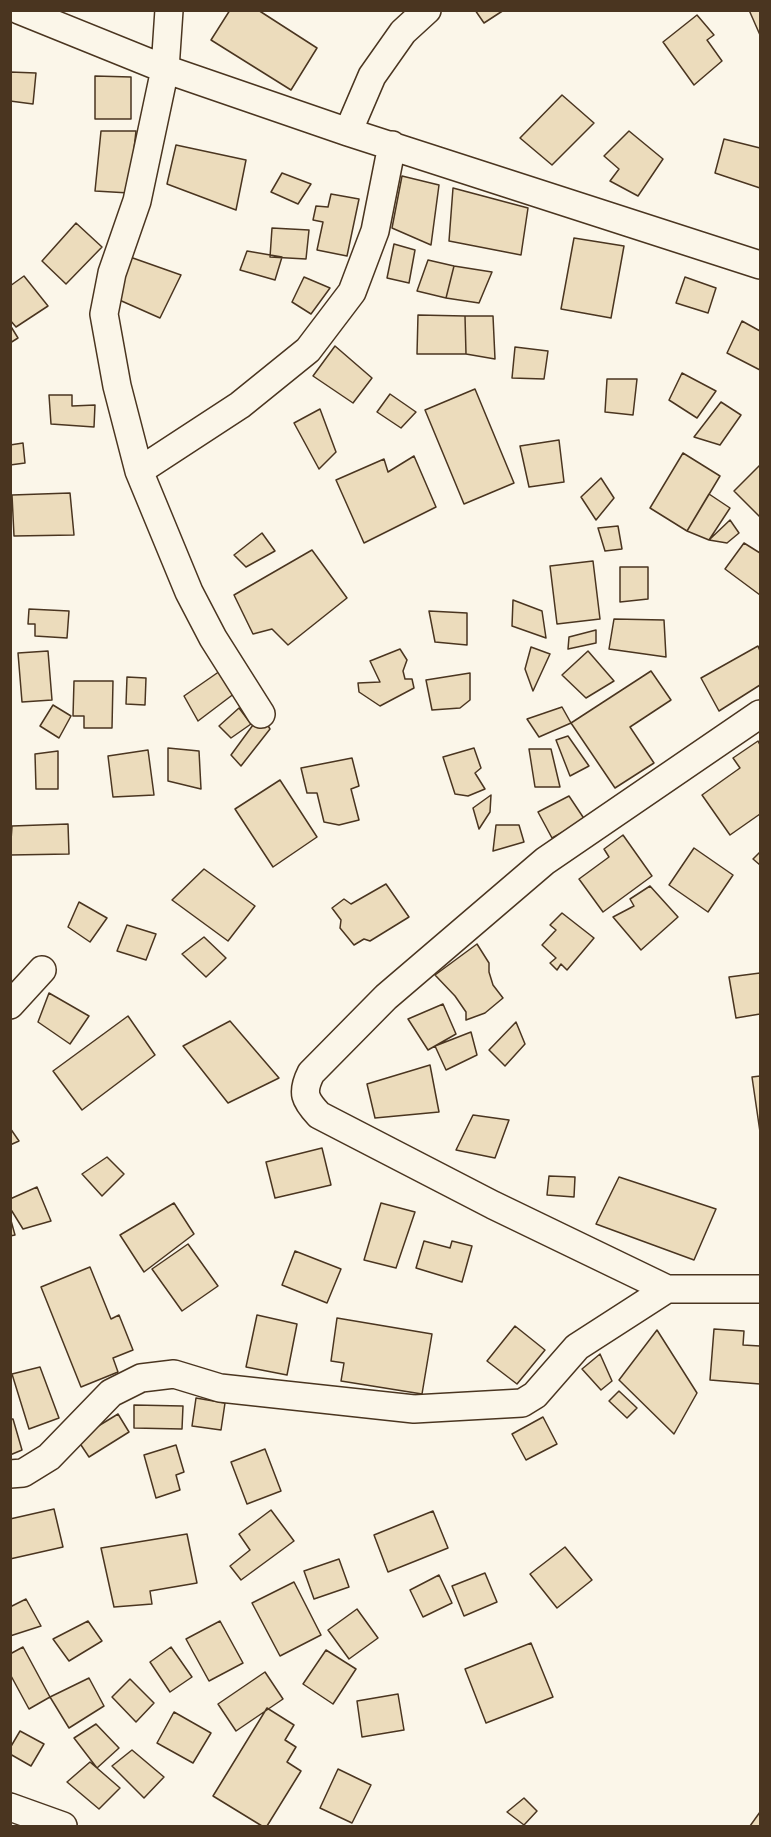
<!DOCTYPE html>
<html>
<head>
<meta charset="utf-8">
<style>
  body { margin:0 }
  #map { position:relative; width:771px; height:1837px; overflow:hidden; background:#fbf6e9; font-family:Georgia,serif }
  canvas { display:block }
  .frame { position:absolute; inset:0; border:12px solid #4a3520; pointer-events:none }
</style>
</head>
<body>
<div id="map">
<canvas width="771" height="1837"></canvas>
<div class="frame"></div>
</div>
<script>
const g = document.querySelector('canvas').getContext('2d');
g.lineJoin = 'round';
function paint(path, color) { g.fillStyle = color; g.fill(path, 'evenodd'); }
function trace(path, color, width, dash) { g.strokeStyle = color; g.lineWidth = width; g.lineCap = dash ? 'butt' : 'round'; g.setLineDash(dash || []); g.stroke(path); }
const building = new Path2D(`
  M 230,10 L 258,10 L 317,48 L 291,90 L 211,40 Z
  M 475,10 L 504,10 L 484,23 Z
  M 749,10 L 760,10 L 760,35 Z
  M 697,15 L 714,35 L 707,40 L 722,61 L 694,85 L 663,42 Z
  M 10,72 L 36,73 L 33,104 L 10,101 Z
  M 95,76 L 131,77 L 131,119 L 95,119 Z
  M 562,95 L 594,123 L 552,165 L 520,138 Z
  M 101,131 L 136,131 L 129,193 L 95,191 Z
  M 629,131 L 663,159 L 638,196 L 610,181 L 619,169 L 604,156 Z
  M 724,139 L 760,148 L 760,188 L 715,173 Z
  M 176,145 L 246,160 L 236,210 L 167,184 Z
  M 282,173 L 311,184 L 298,204 L 271,192 Z
  M 402,176 L 439,185 L 431,245 L 392,228 Z
  M 453,188 L 528,208 L 521,255 L 449,241 Z
  M 331,194 L 359,199 L 347,256 L 317,250 L 323,222 L 313,220 L 316,206 L 328,207 Z
  M 76,223 L 102,247 L 66,284 L 42,261 Z
  M 272,228 L 309,230 L 306,259 L 270,257 Z
  M 574,238 L 624,246 L 611,318 L 561,309 Z
  M 394,244 L 415,250 L 409,283 L 387,278 Z
  M 247,251 L 282,257 L 275,280 L 240,270 Z
  M 130,257 L 181,275 L 160,318 L 108,295 Z
  M 428,260 L 454,266 L 446,298 L 417,291 Z
  M 454,266 L 492,272 L 479,303 L 446,298 Z
  M 24,276 L 48,306 L 16,327 L 10,320 L 10,286 Z
  M 304,277 L 330,288 L 311,314 L 292,302 Z
  M 685,277 L 716,288 L 708,313 L 676,303 Z
  M 418,315 L 465,316 L 466,354 L 417,354 Z
  M 465,316 L 493,316 L 495,359 L 466,354 Z
  M 742,321 L 760,331 L 760,370 L 727,353 Z
  M 10,325 L 18,338 L 10,343 Z
  M 335,346 L 372,378 L 353,403 L 313,376 Z
  M 515,347 L 548,351 L 544,379 L 512,378 Z
  M 682,373 L 716,391 L 697,418 L 669,400 Z
  M 607,379 L 637,379 L 633,415 L 605,412 Z
  M 475,389 L 514,483 L 464,504 L 425,410 Z
  M 390,394 L 416,412 L 401,428 L 377,412 Z
  M 49,395 L 72,395 L 72,406 L 95,405 L 94,427 L 51,424 Z
  M 721,402 L 741,415 L 720,445 L 694,437 Z
  M 320,409 L 336,452 L 319,469 L 294,423 Z
  M 559,440 L 564,482 L 529,487 L 520,446 Z
  M 23,443 L 25,463 L 10,465 L 10,445 Z
  M 683,453 L 720,476 L 687,531 L 650,508 Z
  M 414,456 L 436,507 L 364,543 L 336,480 L 384,459 L 388,472 Z
  M 760,465 L 760,517 L 734,491 Z
  M 601,478 L 614,498 L 596,520 L 581,497 Z
  M 70,493 L 74,535 L 14,536 L 12,495 Z
  M 709,494 L 730,508 L 709,540 L 687,531 Z
  M 730,520 L 739,533 L 727,543 L 709,540 Z
  M 618,526 L 622,549 L 605,551 L 598,528 Z
  M 262,533 L 275,551 L 246,567 L 234,555 Z
  M 744,543 L 760,553 L 760,595 L 725,569 Z
  M 312,550 L 347,598 L 288,645 L 272,629 L 253,634 L 234,595 Z
  M 593,561 L 600,619 L 557,624 L 550,566 Z
  M 620,567 L 648,567 L 648,599 L 620,602 Z
  M 513,600 L 542,611 L 546,638 L 512,626 Z
  M 29,609 L 69,611 L 67,638 L 35,636 L 35,624 L 28,624 Z
  M 429,611 L 467,613 L 467,645 L 435,642 Z
  M 614,619 L 664,620 L 666,657 L 609,649 Z
  M 596,630 L 596,643 L 568,649 L 569,637 Z
  M 758,646 L 760,651 L 760,685 L 719,711 L 701,678 Z
  M 531,647 L 550,654 L 533,691 L 525,669 Z
  M 400,649 L 407,660 L 403,671 L 405,679 L 412,679 L 414,688 L 380,706 L 359,692 L 358,683 L 380,682 L 370,661 Z
  M 48,651 L 52,700 L 22,702 L 18,653 Z
  M 588,651 L 614,681 L 586,698 L 562,675 Z
  M 220,671 L 235,693 L 198,721 L 184,696 Z
  M 651,671 L 671,700 L 630,727 L 654,763 L 615,788 L 571,723 Z
  M 470,673 L 470,700 L 460,708 L 432,710 L 426,680 Z
  M 127,677 L 146,678 L 145,705 L 126,704 Z
  M 74,681 L 113,681 L 112,728 L 84,728 L 84,716 L 73,716 Z
  M 53,705 L 71,716 L 59,738 L 40,726 Z
  M 562,707 L 571,723 L 539,737 L 527,719 Z
  M 239,708 L 251,724 L 231,738 L 219,726 Z
  M 261,714 L 270,729 L 241,766 L 231,755 Z
  M 568,736 L 589,766 L 570,776 L 556,740 Z
  M 758,741 L 760,745 L 760,814 L 730,835 L 702,795 L 740,768 L 733,758 Z
  M 168,748 L 199,751 L 201,789 L 168,781 Z
  M 474,748 L 481,768 L 475,773 L 485,789 L 468,796 L 455,794 L 443,757 Z
  M 529,749 L 551,749 L 560,787 L 535,787 Z
  M 148,750 L 154,795 L 113,797 L 108,756 Z
  M 58,751 L 58,789 L 36,789 L 35,754 Z
  M 352,758 L 359,786 L 351,789 L 359,820 L 339,825 L 324,822 L 317,793 L 307,793 L 301,768 Z
  M 280,780 L 317,837 L 273,867 L 235,809 Z
  M 491,795 L 490,812 L 479,829 L 473,808 Z
  M 569,796 L 585,820 L 552,838 L 538,812 Z
  M 68,824 L 69,854 L 10,855 L 12,826 Z
  M 496,825 L 519,825 L 524,842 L 493,851 Z
  M 623,835 L 652,876 L 603,912 L 579,879 L 609,857 L 604,849 Z
  M 694,848 L 733,875 L 708,912 L 669,885 Z
  M 760,852 L 760,865 L 753,859 Z
  M 204,869 L 255,906 L 228,941 L 172,900 Z
  M 386,884 L 409,917 L 370,941 L 364,939 L 354,945 L 340,928 L 341,920 L 332,908 L 344,899 L 351,904 Z
  M 650,886 L 678,917 L 641,950 L 613,917 L 634,906 L 630,899 Z
  M 79,902 L 107,918 L 90,942 L 68,927 Z
  M 562,913 L 594,938 L 567,970 L 561,964 L 557,970 L 550,963 L 556,958 L 542,945 L 556,930 L 550,925 Z
  M 127,925 L 156,934 L 146,960 L 117,951 Z
  M 204,937 L 226,958 L 206,977 L 182,954 Z
  M 477,944 L 489,963 L 489,972 L 493,985 L 503,998 L 485,1013 L 466,1020 L 466,1012 L 455,996 L 435,975 Z
  M 760,973 L 760,1014 L 736,1018 L 729,977 Z
  M 49,993 L 89,1016 L 70,1044 L 38,1022 Z
  M 443,1004 L 456,1034 L 428,1050 L 408,1019 Z
  M 128,1016 L 155,1055 L 82,1110 L 53,1071 Z
  M 230,1021 L 279,1078 L 228,1103 L 183,1046 Z
  M 516,1022 L 525,1044 L 505,1066 L 489,1050 Z
  M 471,1032 L 477,1055 L 446,1070 L 435,1046 Z
  M 430,1065 L 439,1112 L 375,1118 L 367,1084 Z
  M 760,1076 L 760,1132 L 752,1077 Z
  M 473,1115 L 509,1120 L 495,1158 L 456,1150 Z
  M 10,1128 L 19,1141 L 10,1145 Z
  M 322,1148 L 331,1185 L 275,1198 L 266,1162 Z
  M 107,1157 L 124,1174 L 102,1196 L 82,1174 Z
  M 549,1176 L 575,1177 L 574,1197 L 547,1195 Z
  M 619,1177 L 716,1209 L 694,1260 L 596,1224 Z
  M 37,1187 L 51,1221 L 23,1229 L 10,1208 L 10,1199 Z
  M 174,1203 L 194,1234 L 144,1272 L 120,1235 Z
  M 381,1203 L 415,1212 L 396,1268 L 364,1260 Z
  M 10,1217 L 15,1235 L 10,1236 Z
  M 424,1241 L 450,1248 L 452,1241 L 472,1246 L 462,1282 L 416,1268 Z
  M 188,1244 L 218,1286 L 182,1311 L 152,1269 Z
  M 295,1251 L 341,1269 L 327,1303 L 282,1285 Z
  M 90,1267 L 111,1319 L 119,1315 L 133,1350 L 113,1358 L 118,1372 L 81,1387 L 41,1287 Z
  M 257,1315 L 297,1324 L 287,1375 L 246,1367 Z
  M 337,1318 L 432,1334 L 422,1394 L 341,1381 L 344,1363 L 331,1361 Z
  M 515,1326 L 545,1350 L 517,1384 L 487,1361 Z
  M 714,1329 L 744,1331 L 743,1345 L 760,1346 L 760,1384 L 710,1380 Z
  M 657,1330 L 697,1393 L 674,1434 L 619,1380 Z
  M 600,1354 L 612,1381 L 601,1390 L 582,1369 Z
  M 40,1367 L 59,1418 L 29,1429 L 12,1374 Z
  M 619,1391 L 637,1408 L 627,1418 L 609,1401 Z
  M 196,1398 L 225,1403 L 221,1430 L 192,1426 Z
  M 134,1405 L 183,1406 L 182,1429 L 134,1428 Z
  M 118,1414 L 129,1432 L 89,1457 L 77,1439 Z
  M 543,1417 L 557,1444 L 526,1460 L 512,1434 Z
  M 10,1419 L 13,1419 L 22,1450 L 10,1455 Z
  M 176,1445 L 184,1472 L 176,1475 L 180,1490 L 156,1498 L 144,1455 Z
  M 265,1449 L 281,1491 L 247,1504 L 231,1462 Z
  M 54,1509 L 63,1547 L 10,1559 L 10,1519 Z
  M 271,1510 L 294,1541 L 241,1580 L 230,1566 L 250,1550 L 239,1534 Z
  M 433,1511 L 448,1548 L 388,1572 L 374,1535 Z
  M 187,1534 L 197,1583 L 150,1591 L 152,1604 L 114,1607 L 101,1548 Z
  M 565,1547 L 592,1580 L 557,1608 L 530,1574 Z
  M 339,1559 L 349,1587 L 314,1599 L 304,1571 Z
  M 485,1573 L 497,1602 L 464,1616 L 452,1586 Z
  M 439,1575 L 452,1603 L 423,1617 L 410,1590 Z
  M 294,1582 L 321,1635 L 280,1656 L 252,1603 Z
  M 26,1599 L 41,1626 L 10,1636 L 10,1607 Z
  M 357,1609 L 378,1638 L 349,1659 L 328,1630 Z
  M 88,1621 L 102,1641 L 69,1661 L 53,1639 Z
  M 220,1621 L 243,1663 L 209,1681 L 186,1639 Z
  M 531,1643 L 553,1697 L 486,1723 L 465,1669 Z
  M 23,1647 L 50,1697 L 29,1709 L 10,1674 L 10,1654 Z
  M 171,1647 L 192,1677 L 170,1692 L 150,1662 Z
  M 326,1650 L 356,1669 L 333,1704 L 303,1684 Z
  M 265,1672 L 283,1699 L 236,1731 L 218,1704 Z
  M 89,1678 L 104,1706 L 69,1728 L 50,1697 Z
  M 130,1679 L 154,1703 L 136,1722 L 112,1697 Z
  M 398,1694 L 404,1730 L 362,1737 L 357,1701 Z
  M 267,1708 L 294,1725 L 285,1740 L 296,1747 L 287,1762 L 301,1771 L 267,1826 L 262,1826 L 213,1796 Z
  M 174,1712 L 211,1733 L 193,1763 L 157,1743 Z
  M 96,1724 L 119,1748 L 97,1768 L 74,1738 Z
  M 20,1731 L 44,1744 L 31,1766 L 10,1754 L 10,1748 Z
  M 132,1750 L 164,1777 L 144,1798 L 112,1766 Z
  M 90,1762 L 120,1788 L 99,1809 L 67,1782 Z
  M 338,1769 L 371,1785 L 352,1823 L 320,1808 Z
  M 524,1798 L 537,1811 L 524,1825 L 507,1812 Z
  M 760,1812 L 760,1826 L 750,1826 Z`);
paint(building, '#ecdcbc');
trace(building, '#4a3520', 1.5);
const street = new Path2D(`
  M 19,10 L 165,69 L 348,132 L 760,265
  M 169,10 L 165,69 L 137,201 L 112,273 L 104,314 L 117,386 L 139,471 L 189,592 L 213,638 L 261,714
  M 348,132 L 372,76 L 403,32 L 427,10
  M 139,471 L 240,405 L 308,350 L 352,292 L 375,231 L 392,145
  M 10,1005 L 42,970
  M 667,1289 L 493,1205 L 319,1115 C 305,1100 301,1093 311,1073 L 386,997 L 545,861 L 760,714
  M 10,1474 L 23,1473 L 49,1457 L 111,1393 L 141,1378 L 174,1374 L 220,1388 L 414,1409 L 522,1403 L 535,1395 L 577,1347 L 667,1289 L 760,1289
  M 10,1807 L 63,1826`);
trace(street, '#4a3520', 30);
trace(street, '#fbf6e9', 27);
</script>
</body>
</html>
